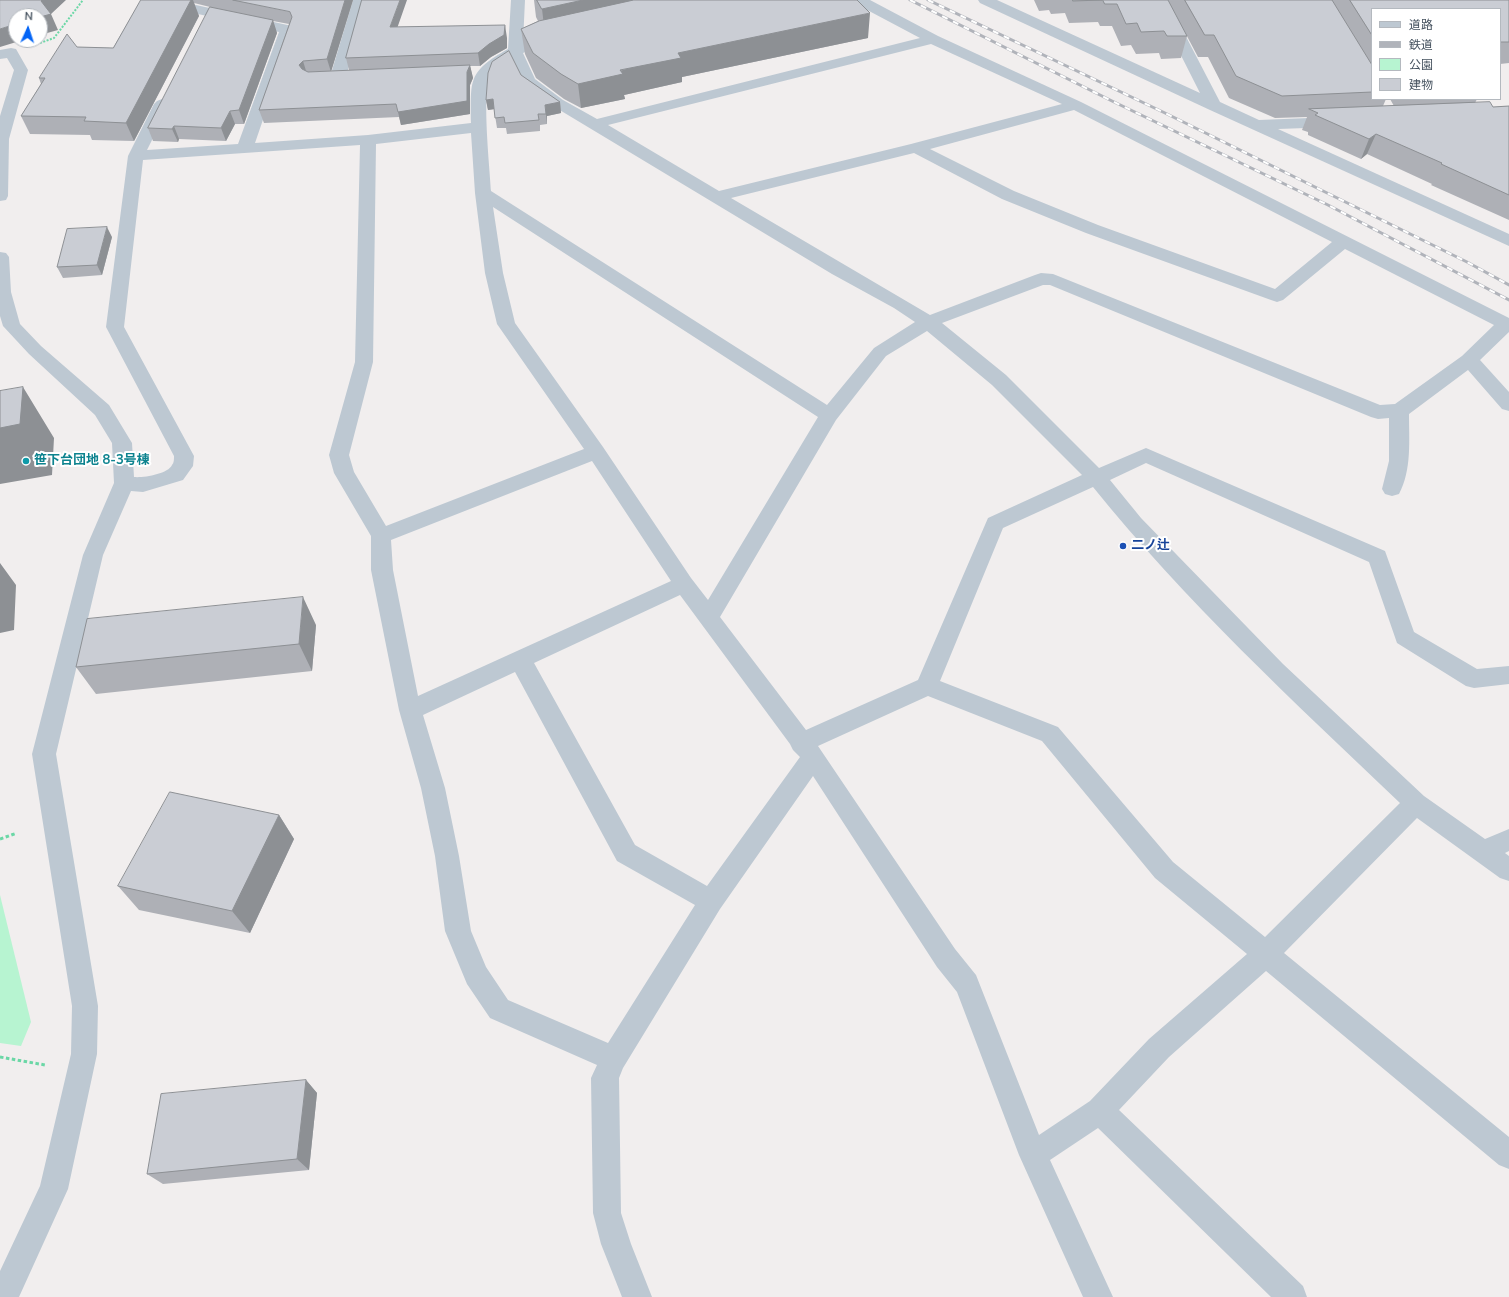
<!DOCTYPE html>
<html>
<head>
<meta charset="utf-8">
<style>
  body { margin:0 }
  #map { position:relative; width:1509px; height:1297px; overflow:hidden; background:#f1eeee; font-family:"Nunito Sans","Noto Sans JP",sans-serif }
  canvas { display:block }
  .legend { position:absolute; left:1371px; top:8px; width:130px; height:92px; box-sizing:border-box; background:#fff; border:1px solid #b4b9bf; margin:0; padding:5px 7px; list-style:none; font-size:12px; color:#44515e }
  .legend li { display:flex; align-items:center; gap:8px; height:20px }
  .legend b { width:20px; border:1px solid #b4b9bf }
  .north { position:absolute; left:8px; top:8px; width:40px; height:40px; box-sizing:border-box; background:#fff; border:1px solid #b4b9bf; border-radius:50%; rotate:3deg; font-size:11px; font-weight:700; line-height:16px; text-align:center; color:#44515e }
  .north::after { content:''; display:block; margin:auto; width:14px; height:18px; background:#0364f6; clip-path:polygon(50% 0,100% 100%,50% 72%,0 100%) }
</style>
</head>
<body>
<div id="map">
<canvas width="1509" height="1297"></canvas>
<ul class="legend">
<li><b style="height:5px;background:#bdc8d2"></b>道路</li>
<li><b style="height:5px;background:#b0b3ba"></b>鉄道</li>
<li><b style="height:11px;background:#b7f4d1"></b>公園</li>
<li><b style="height:11px;background:#cacdd4"></b>建物</li>
</ul>
<div class="north">N</div>
</div>
<script>
const g = document.querySelector('canvas').getContext('2d');
g.lineJoin = 'round';
function paint(path, color) { g.fillStyle = color; g.fill(path, 'evenodd'); }
function trace(path, color, width, dash) { g.strokeStyle = color; g.lineWidth = width; g.lineCap = dash ? 'butt' : 'round'; g.setLineDash(dash || []); g.stroke(path); }
function drawText(font, color, halo, rows, align = 'center') {
  g.font = font + ' "Nunito Sans","Noto Sans JP",sans-serif'; g.lineWidth = 4; g.setLineDash([]); g.textBaseline = 'middle'; g.strokeStyle = halo; g.fillStyle = color; for (const [text, x, y, turn = 0] of rows) {
    g.save(); g.translate(x, y); g.rotate((+turn || 0) * Math.PI / 180); g.textAlign = isNaN(turn) ? turn : align; if (halo) g.strokeText(text, 0, 0); g.fillText(text, 0, 0); g.restore();
  }
}
paint(new Path2D(`
  M 0,895 L 31,1022 L 21,1046 L 0,1043 Z`), '#b7f4d1');
trace(new Path2D(`
  M 40,43 L 54,38 L 83,0`), '#6bd7a6', 2, [2, 1.5]);
trace(new Path2D(`
  M 0,839 L 17,833
  M 0,1057 L 45,1065`), '#6bd7a6', 3, [3.5, 2.5]);
paint(new Path2D(`
  M 146,0 L 173,0 L 292,26 L 294,29 L 255,143 L 368,135 L 471,123 C 471,80 467,72 508,49 L 511,0 L 525,0 L 523,42 C 533,37 546,32 557,35 L 559,38 L 557,41 L 541,45 L 523,53 L 535,79 L 563,100 L 597,119 L 920,38 L 854,3 L 852,0 L 870,0 L 938,36 L 1081,102 L 1509,318 L 1509,332 L 1480,360 L 1509,392 L 1509,411 L 1502,409 L 1468,370 L 1409,414 C 1409,440 1412,470 1399,494 L 1392,496 L 1385,494 L 1382,489 L 1389,461 L 1389,418 L 1378,419 L 1371,417 L 1050,285 L 1043,285 L 942,323 L 1006,375 L 1099,468 L 1146,448 L 1385,551 L 1414,632 L 1477,669 L 1509,666 L 1509,684 L 1474,688 L 1466,686 L 1397,643 L 1369,562 L 1146,463 L 1110,480 L 1141,518 L 1283,664 L 1424,796 L 1485,839 L 1509,829 L 1509,851 L 1505,853 L 1509,856 L 1509,881 L 1500,878 L 1417,818 L 1284,953 L 1509,1137 L 1509,1169 L 1499,1165 L 1266,971 L 1169,1057 L 1119,1110 L 1303,1286 L 1307,1297 L 1271,1297 L 1098,1128 L 1050,1160 L 1113,1297 L 1083,1297 L 1019,1155 L 957,992 L 937,967 L 813,776 L 720,909 L 623,1068 L 619,1078 L 621,1213 L 631,1244 L 652,1297 L 622,1297 L 601,1244 L 593,1213 L 591,1078 L 597,1065 L 490,1018 L 467,984 L 445,931 L 435,856 L 421,788 L 399,710 L 371,570 L 371,536 L 334,473 L 329,455 L 355,362 L 360,145 L 143,160 L 124,327 L 194,456 L 193,466 L 183,480 L 143,492 L 131,491 L 103,555 L 56,754 L 98,1006 L 97,1054 L 68,1189 L 19,1297 L 0,1297 L 0,1271 L 40,1186 L 71,1054 L 72,1006 L 32,754 L 83,555 L 114,483 L 112,443 L 95,415 L 29,354 L 3,326 L 0,316 L 0,252 L 6,253 L 9,257 L 11,292 L 20,324 L 41,346 L 109,405 L 132,443 L 134,477 C 143,478 168,474 172,465 C 174,463 174,459 174,456 L 106,327 L 128,156 L 154,104 L 157,101 L 162,99 L 167,101 L 170,104 L 147,150 L 238,144 L 279,32 L 153,4 L 148,3 ZM 931,44 L 1062,104 L 911,144 L 719,191 L 608,125 ZM 511,59 L 524,84 L 553,106 L 832,274 L 894,308 L 915,322 L 874,348 L 827,405 L 491,191 C 490,168 481,90 491,74 C 496,67 505,63 511,59 ZM 1074,110 L 1332,242 L 1275,289 L 1098,225 L 1014,191 L 930,149 ZM 471,133 L 475,193 L 485,273 L 497,324 L 584,449 L 386,526 L 354,472 L 349,455 L 373,362 L 376,144 ZM 914,153 L 1002,199 L 1086,233 L 1271,300 L 1277,302 L 1283,300 L 1345,249 L 1494,325 L 1462,356 L 1395,404 L 1380,405 L 1053,274 L 1041,273 L 1035,275 L 930,315 L 731,198 ZM 493,207 L 818,417 L 708,600 L 691,578 L 603,447 L 515,323 L 503,273 ZM 927,331 L 992,385 L 1082,475 L 988,518 L 918,680 L 806,730 L 720,617 L 836,420 L 886,356 ZM 592,461 L 671,581 L 418,696 L 393,570 L 391,540 ZM 1093,487 C 1185,601 1294,702 1400,803 L 1265,937 L 1173,862 L 1058,727 L 940,681 L 1003,528 ZM 680,595 L 790,744 L 793,750 L 800,757 L 707,886 L 635,845 L 534,663 ZM 515,672 L 617,861 L 695,905 L 608,1043 L 508,1000 L 486,967 L 471,931 L 459,856 L 445,788 L 423,715 ZM 928,696 L 1042,741 L 1155,878 L 1247,954 L 1149,1039 L 1090,1101 L 1039,1135 L 976,975 L 955,949 L 818,746 Z
  M 353,0 L 367,0 L 346,77 L 343,80 L 338,82 L 333,80 L 330,77 Z
  M 978,0 L 997,0 L 1200,93 L 1153,0 L 1167,0 L 1220,102 L 1259,120 L 1334,117 L 1340,119 L 1342,122 L 1340,125 L 1334,127 L 1278,129 L 1509,234 L 1509,246 L 1210,110 L 980,3 Z
  M 11,48 L 16,49 L 28,70 L 9,139 L 8,196 L 6,200 L 0,201 L 0,116 L 14,70 L 7,58 L 0,59 L 0,50 Z`), '#bdc8d2');
const rail = new Path2D(`
  M 910,0 L 1112,101 L 1328,205 L 1509,300
  M 928,0 L 1165,113 L 1467,262 L 1509,285`);
trace(rail, '#b0b3ba', 3);
trace(rail, '#fff', 2, [6]);
paint(new Path2D(`
  M 141,0 L 353,0 L 331,71 L 349,70 L 346,58 L 398,27 L 507,38 L 507,48 L 491,57 L 480,66 L 470,66 L 473,78 L 470,85 L 470,114 L 401,125 L 399,117 L 264,123 L 259,110 L 289,24 L 273,21 L 277,33 L 244,124 L 235,124 L 226,141 L 179,139 L 178,142 L 153,141 L 148,128 L 210,7 L 194,3 L 199,16 L 134,141 L 92,140 L 90,135 L 30,134 L 21,116 L 41,84 L 39,78 L 77,47 L 113,48 Z
  M 534,0 L 857,0 L 868,38 L 682,77 L 682,82 L 624,95 L 625,99 L 581,108 L 564,99 L 536,78 L 525,54 L 521,29 L 538,21 L 536,17 Z
  M 1034,0 L 1509,0 L 1509,63 L 1500,64 L 1500,9 L 1372,9 L 1372,99 L 1386,99 L 1383,106 L 1394,106 L 1390,99 L 1477,99 L 1475,103 L 1493,107 L 1509,106 L 1509,220 L 1431,185 L 1432,184 L 1367,154 L 1361,159 L 1308,135 L 1308,132 L 1302,130 L 1307,117 L 1275,118 L 1229,98 L 1208,57 L 1198,57 L 1180,23 L 1187,36 L 1181,58 L 1161,59 L 1159,53 L 1136,54 L 1131,45 L 1121,46 L 1112,26 L 1100,26 L 1098,22 L 1069,23 L 1065,13 L 1051,14 L 1049,10 L 1039,11 Z
  M 521,75 L 560,102 L 561,113 L 547,116 L 547,124 L 540,125 L 540,131 L 507,134 L 506,128 L 497,128 L 494,109 L 488,110 L 486,100 Z
  M 112,237 L 102,275 L 63,278 L 57,267 Z
  M 316,625 L 312,671 L 96,694 L 76,667 Z
  M 279,815 L 294,839 L 250,933 L 139,910 L 118,886 Z
  M 306,1080 L 317,1093 L 309,1170 L 163,1184 L 147,1174 Z`), '#aeb0b6');
paint(new Path2D(`
  M 42,0 L 66,0 L 51,14 L 58,30 L 40,35 L 40,17 L 41,1 Z
  M 191,0 L 193,0 L 199,16 L 134,141 L 126,123 Z
  M 345,0 L 353,0 L 331,72 L 327,59 Z
  M 400,0 L 407,0 L 393,40 L 390,27 Z
  M 583,0 L 692,0 L 545,34 L 542,9 Z
  M 870,13 L 868,38 L 682,77 L 682,82 L 624,95 L 625,99 L 581,108 L 578,84 L 678,53 Z
  M 273,20 L 277,33 L 244,124 L 239,110 Z
  M 16,24 L 16,40 L 23,40 L 0,47 L 0,29 Z
  M 505,25 L 507,38 L 507,48 L 491,57 L 480,66 L 478,53 Z
  M 303,61 L 307,74 L 302,78 L 299,65 Z
  M 470,65 L 473,78 L 470,85 L 470,114 L 401,125 L 398,112 L 467,72 Z
  M 493,99 L 495,109 L 488,110 L 486,100 Z
  M 560,102 L 561,113 L 547,116 L 547,124 L 545,105 Z
  M 230,111 L 235,124 L 226,141 L 221,128 Z
  M 174,126 L 179,139 L 178,142 L 172,129 Z
  M 1376,134 L 1367,154 L 1361,159 L 1369,139 Z
  M 107,227 L 112,237 L 102,275 L 97,265 Z
  M 23,387 L 54,438 L 52,475 L 0,484 L 0,428 Z
  M 0,563 L 16,585 L 14,630 L 0,633 Z
  M 303,597 L 316,625 L 312,671 L 299,644 Z
  M 279,815 L 294,839 L 250,933 L 232,911 Z
  M 306,1080 L 317,1093 L 309,1170 L 297,1159 Z`), '#8d9094');
const building = new Path2D(`
  M 0,0 L 42,0 L 41,1 L 51,14 L 40,17 L 40,16 L 16,16 L 16,24 L 0,29 Z
  M 141,0 L 191,0 L 126,123 L 84,121 L 86,117 L 21,116 L 45,78 L 39,78 L 67,34 L 77,47 L 113,48 Z
  M 233,0 L 345,0 L 327,59 L 303,61 L 299,65 L 302,69 L 308,72 L 470,65 L 467,72 L 467,101 L 398,112 L 396,104 L 259,110 L 292,17 L 290,12 Z
  M 362,0 L 400,0 L 390,27 L 505,25 L 504,35 L 489,44 L 478,53 L 346,58 Z
  M 537,0 L 583,0 L 542,9 Z
  M 634,0 L 857,0 L 870,13 L 678,53 L 681,58 L 620,70 L 623,74 L 578,84 L 561,74 L 533,53 L 521,29 L 539,21 Z
  M 1073,0 L 1102,0 L 1073,1 Z
  M 1103,0 L 1168,0 L 1187,36 L 1167,36 L 1164,31 L 1141,32 L 1137,23 L 1126,24 L 1117,4 L 1105,4 Z
  M 1185,0 L 1332,0 L 1372,65 L 1372,92 L 1282,96 L 1236,76 L 1214,35 L 1205,35 Z
  M 1350,0 L 1509,0 L 1509,42 L 1500,42 L 1500,9 L 1372,9 L 1372,35 Z
  M 210,7 L 273,20 L 239,110 L 230,111 L 221,128 L 174,126 L 172,129 L 148,128 Z
  M 509,51 L 521,75 L 560,102 L 545,105 L 546,114 L 538,114 L 539,120 L 505,123 L 504,117 L 495,118 L 493,99 L 486,100 L 488,73 L 492,62 Z
  M 1490,102 L 1493,107 L 1509,106 L 1509,195 L 1441,164 L 1442,163 L 1376,134 L 1369,139 L 1315,115 L 1318,113 L 1309,109 Z
  M 107,227 L 97,265 L 57,267 L 67,229 Z
  M 23,387 L 20,424 L 0,428 L 0,391 Z
  M 303,597 L 299,644 L 76,667 L 87,619 Z
  M 170,792 L 279,815 L 232,911 L 118,886 Z
  M 306,1080 L 297,1159 L 147,1174 L 161,1094 Z`);
paint(building, '#cacdd4');
trace(building, '#8d9094', 1);
for (const [x, y, r, color] of [
  [26,461,4,"#0f9aa8"],
  [1123,546,4,"#1a4fb4"]
]) { const dot = new Path2D(); dot.arc(x, y, r, 0, 2 * Math.PI); g.fillStyle = color; g.fill(dot); trace(dot, '#fff', 1.5); }
drawText('bold 13px', '#0d838f', '#fff', [
  ["笹下台団地 8-3号棟",34,461]
], 'left');
drawText('bold 13px', '#164399', '#fff', [
  ["二ノ辻",1131,546]
], 'left');
</script>
</body>
</html>
